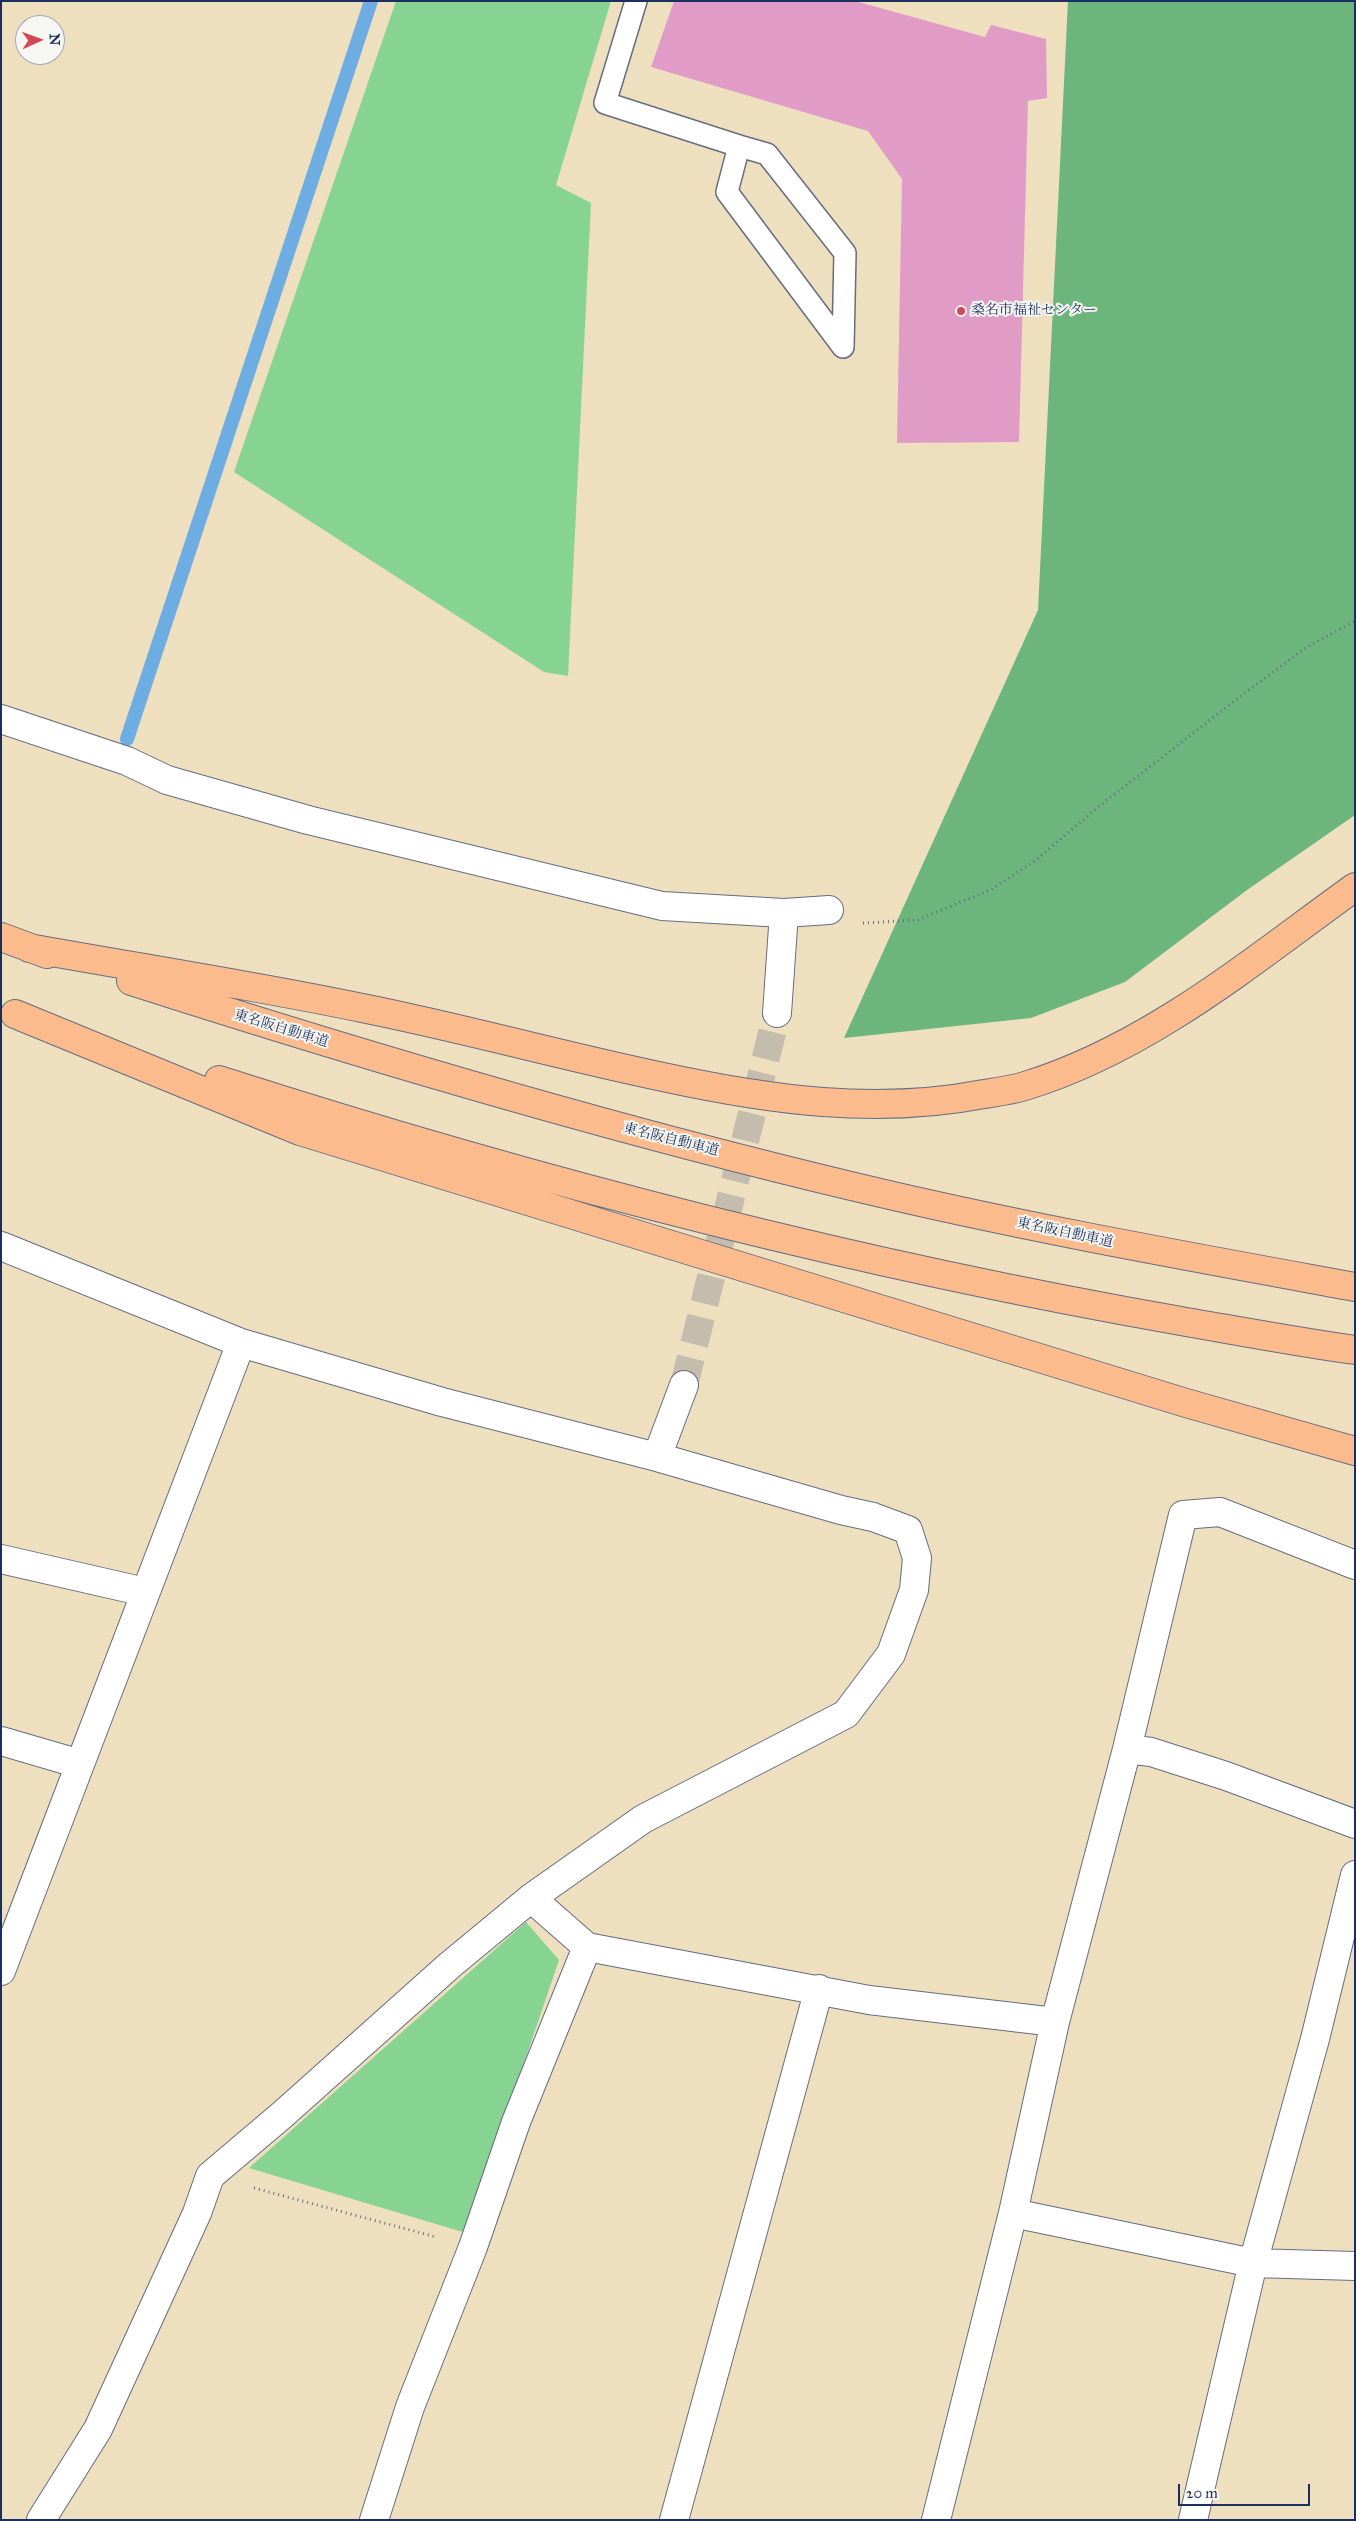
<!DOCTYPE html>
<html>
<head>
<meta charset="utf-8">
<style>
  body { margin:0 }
  #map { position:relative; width:1356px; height:2521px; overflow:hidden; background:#eedfbf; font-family:"IM FELL Great Primer",serif }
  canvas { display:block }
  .frame { position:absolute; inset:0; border:2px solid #1b2f5e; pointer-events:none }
  .north { position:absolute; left:15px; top:15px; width:50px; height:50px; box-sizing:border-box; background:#f6f6f2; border:1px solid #9ea6b7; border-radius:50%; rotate:88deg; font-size:14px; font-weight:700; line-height:20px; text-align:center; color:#1b2f5e }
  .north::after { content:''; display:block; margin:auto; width:18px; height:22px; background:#d1495b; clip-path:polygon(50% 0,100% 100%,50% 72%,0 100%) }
  .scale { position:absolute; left:1178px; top:2484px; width:132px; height:22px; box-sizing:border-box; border:2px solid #1b2f5e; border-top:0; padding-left:6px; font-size:15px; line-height:18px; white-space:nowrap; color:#1b2f5e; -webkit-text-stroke:4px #f6f6f2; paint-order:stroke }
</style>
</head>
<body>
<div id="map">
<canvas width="1356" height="2521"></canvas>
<div class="frame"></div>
<div class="north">N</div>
<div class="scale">20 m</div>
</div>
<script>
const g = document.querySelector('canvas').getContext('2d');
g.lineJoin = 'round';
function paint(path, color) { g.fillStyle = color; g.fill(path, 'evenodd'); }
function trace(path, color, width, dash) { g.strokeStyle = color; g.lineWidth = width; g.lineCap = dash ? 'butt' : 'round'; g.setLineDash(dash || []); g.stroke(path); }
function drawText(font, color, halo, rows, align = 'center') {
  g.font = font + ' "IM FELL Great Primer","Noto Serif JP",serif'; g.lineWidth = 4; g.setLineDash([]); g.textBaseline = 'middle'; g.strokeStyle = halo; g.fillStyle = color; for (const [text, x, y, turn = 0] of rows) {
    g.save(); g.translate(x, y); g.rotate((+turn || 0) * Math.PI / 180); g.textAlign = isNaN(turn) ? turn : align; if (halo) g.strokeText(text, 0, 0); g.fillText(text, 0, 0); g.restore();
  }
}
paint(new Path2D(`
  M 396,1 L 611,1 L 556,185 L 591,203 L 568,676 L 544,672 L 234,472 Z
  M 526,1922 L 559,1960 L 466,2233 L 249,2168 Z`), '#86d392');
paint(new Path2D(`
  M 1068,1 L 1355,1 L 1355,815 L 1247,890 L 1125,982 L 1031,1018 L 844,1038 L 1038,610 Z`), '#6cb57c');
trace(new Path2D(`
  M 127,739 L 371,1`), '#6eade1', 14);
paint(new Path2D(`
  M 674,1 L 855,1 L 985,37 L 991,25 L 1046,39 L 1047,98 L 1028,101 L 1019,442 L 897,443 L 902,179 L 868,131 L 651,67 Z`), '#e09bc7');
trace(new Path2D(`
  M 684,1385 L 777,1013`), '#c4bcac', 28, [28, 14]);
const service = new Path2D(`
  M 636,1 L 605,103 L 739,146
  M 739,146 L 767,154 L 845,253 L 843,347 L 727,192 Z`);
const minor = new Path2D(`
  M 1,719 L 127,761 L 167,780 L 308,820 L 662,906 L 784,913 L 777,1013
  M 784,913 L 829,910
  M 1,1246 L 241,1343 L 442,1402 L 657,1457 L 841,1510 L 873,1517 L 908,1530 L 917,1558 L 914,1590 L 891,1654 L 846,1714 L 643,1819 L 531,1898 L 450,1965 L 282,2115 L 210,2176 L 197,2213 L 98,2429 L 41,2520
  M 657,1457 L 684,1385
  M 1,1559 L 145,1592
  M 1,1741 L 80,1764
  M 1127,1749 L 1151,1752 L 1226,1776 L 1355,1824
  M 531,1898 L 587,1947
  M 1,1971 L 241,1343
  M 1013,2213 L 1253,2263 L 1355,2266
  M 374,2520 L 410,2407 L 473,2247 L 516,2122 L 587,1947 L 869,2000 L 1055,2022
  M 674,2520 L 819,1989
  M 936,2520 L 1013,2213 L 1055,2022 L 1127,1749 L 1183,1515 L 1220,1512 L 1355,1565
  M 1193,2520 L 1253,2263 L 1315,2039 L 1355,1875`);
const motorway = new Path2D(`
  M 1,937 L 47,954
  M 29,948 C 140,968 251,985 362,1008 C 463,1028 562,1056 663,1077 C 769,1100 876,1115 984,1094 C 997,1092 1012,1090 1025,1086 C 1149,1048 1252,961 1355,887
  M 131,981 C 368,1057 608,1128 851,1186 C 1017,1226 1186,1256 1355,1287
  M 15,1014 L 300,1131 L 1186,1403 L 1355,1451
  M 219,1080 C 534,1181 855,1264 1181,1321 C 1239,1331 1297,1342 1355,1350`);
trace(service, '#656d80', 24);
trace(minor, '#656d80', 30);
trace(motorway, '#656d80', 30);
trace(new Path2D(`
  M 863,923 L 918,920 L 992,889 L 1035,861 L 1098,807 L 1245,693 L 1307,647 L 1355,621
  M 254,2188 L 436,2237`), '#656d80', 3, [1, 4]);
trace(service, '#fff', 21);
trace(minor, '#fff', 28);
trace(motorway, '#fbbb8d', 28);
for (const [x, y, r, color] of [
  [961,311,5,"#d1495b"]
]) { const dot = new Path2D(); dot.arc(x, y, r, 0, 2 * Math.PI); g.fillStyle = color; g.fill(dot); trace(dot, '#f6f6f2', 2); }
drawText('14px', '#1b2f5e', '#f6f6f2', [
  ["桑名市福祉センター",971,311]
], 'left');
drawText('14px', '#1b2f5e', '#f6f6f2', [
  ["東名阪自動車道",281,1029,17],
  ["東名阪自動車道",671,1140,14],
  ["東名阪自動車道",1065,1233,12]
]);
</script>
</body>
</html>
